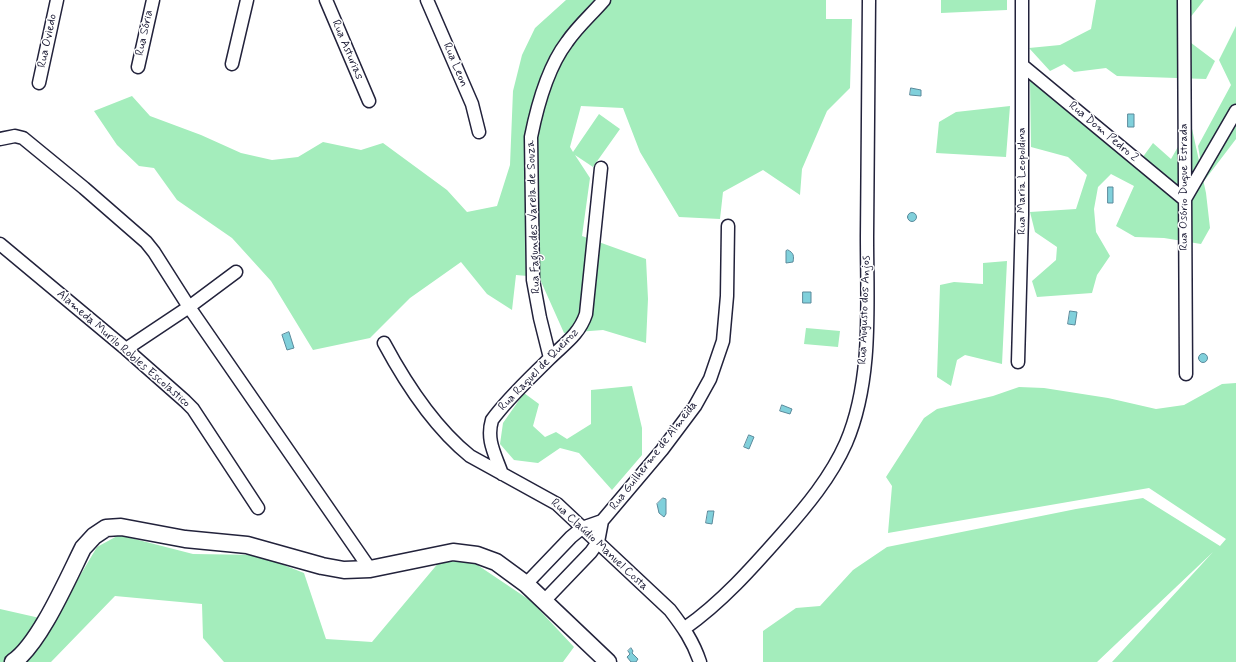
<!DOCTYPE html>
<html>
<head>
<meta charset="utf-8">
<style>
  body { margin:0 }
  canvas { display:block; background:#fff }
</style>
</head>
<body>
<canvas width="1236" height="662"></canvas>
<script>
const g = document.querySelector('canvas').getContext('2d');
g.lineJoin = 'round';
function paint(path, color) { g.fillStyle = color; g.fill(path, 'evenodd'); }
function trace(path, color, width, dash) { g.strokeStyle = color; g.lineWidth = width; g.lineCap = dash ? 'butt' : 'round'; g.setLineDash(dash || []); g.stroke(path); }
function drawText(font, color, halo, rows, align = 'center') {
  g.font = font + ' Mynerve,sans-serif'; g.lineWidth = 3; g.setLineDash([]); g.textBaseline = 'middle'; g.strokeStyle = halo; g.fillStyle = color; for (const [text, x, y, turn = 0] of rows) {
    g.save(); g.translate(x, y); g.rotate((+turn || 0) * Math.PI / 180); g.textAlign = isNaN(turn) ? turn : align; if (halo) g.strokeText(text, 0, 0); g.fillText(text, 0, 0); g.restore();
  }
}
paint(new Path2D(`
  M 566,0 L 826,0 L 826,19 L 852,19 L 850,88 L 827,111 L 802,169 L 800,195 L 763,170 L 723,192 L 720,219 L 679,217 L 640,152 L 623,108 L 581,106 L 570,147 L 573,152 L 599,114 L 620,129 L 593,167 L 575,155 L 590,178 L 582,236 L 646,259 L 648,299 L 646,343 L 603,330 L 564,333 L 539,277 L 516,275 L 512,310 L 487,294 L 461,262 L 410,298 L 370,338 L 313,350 L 271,281 L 232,238 L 177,200 L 154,168 L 139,166 L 117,145 L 94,111 L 132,96 L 150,116 L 201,135 L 241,153 L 272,160 L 298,157 L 323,142 L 361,150 L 383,143 L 447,190 L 467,212 L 497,206 L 510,165 L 513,91 L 522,55 L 535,28 Z
  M 941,0 L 1007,0 L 1007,10 L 941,13 Z
  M 1096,0 L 1204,0 L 1178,33 L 1215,61 L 1206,79 L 1117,76 L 1106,68 L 1074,72 L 1064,64 L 1050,71 L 1029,48 L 1060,45 L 1091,29 Z
  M 1236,26 L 1236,139 L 1204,181 L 1198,146 L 1231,85 L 1219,60 Z
  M 1030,80 L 1137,165 L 1153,143 L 1171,159 L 1191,124 L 1206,193 L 1210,228 L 1201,244 L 1164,238 L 1135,237 L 1116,226 L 1134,186 L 1111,174 L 1098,187 L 1094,209 L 1096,232 L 1110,256 L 1097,275 L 1092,293 L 1037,297 L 1032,281 L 1056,260 L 1057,247 L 1035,232 L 1030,212 L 1076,209 L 1087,175 L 1068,157 L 1031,147 Z
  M 1010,106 L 1006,157 L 936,153 L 939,122 L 956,112 Z
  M 1007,261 L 1002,364 L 965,355 L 957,360 L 951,386 L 937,377 L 940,285 L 954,282 L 983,284 L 983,263 Z
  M 806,328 L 840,331 L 838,347 L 804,344 Z
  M 1236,383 L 1236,662 L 1112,662 L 1213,552 L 1097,662 L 763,662 L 763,631 L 796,608 L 820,606 L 853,570 L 887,547 L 1076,509 L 1143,498 L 1220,546 L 1226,539 L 1149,488 L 888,533 L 892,486 L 886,477 L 924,418 L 937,409 L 993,396 L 1019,387 L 1044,388 L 1108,398 L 1156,409 L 1184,405 L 1222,384 Z
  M 632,386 L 642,428 L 642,455 L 612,490 L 579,453 L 560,448 L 538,463 L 514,460 L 500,444 L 503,423 L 524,393 L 539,404 L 533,426 L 545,437 L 556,432 L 567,439 L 591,424 L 591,390 Z
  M 119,535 L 193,554 L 258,555 L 304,573 L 326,639 L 372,642 L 440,561 L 473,562 L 531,601 L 574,647 L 563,662 L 224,662 L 203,638 L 202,604 L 115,596 L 51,662 L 0,662 L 0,609 L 53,621 L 97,547 Z`), '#a4edbc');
const water = new Path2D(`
  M 911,88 L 921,90 L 921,96 L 910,95 Z
  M 1128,114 L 1134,114 L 1134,127 L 1128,127 Z
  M 1108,187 L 1113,187 L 1113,203 L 1108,203 Z
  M907.5 217a4.5 4.5 0 1 1 9 0a4.5 4.5 0 1 1-9 0Z
  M 788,250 C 794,253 794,256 793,262 L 786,263 L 786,251 Z
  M 803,292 L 811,292 L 811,303 L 803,303 Z
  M 1070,311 L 1077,312 L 1075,325 L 1068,324 Z
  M 289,332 L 294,348 L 287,350 L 282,335 Z
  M1198.5 358a4.5 4.5 0 1 1 9 0a4.5 4.5 0 1 1-9 0Z
  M 782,405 L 792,409 L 790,414 L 780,411 Z
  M 749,435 L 754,437 L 749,449 L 744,447 Z
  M 663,498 L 666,499 L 666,514 L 664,517 L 659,513 L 657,504 Z
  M 708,511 L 714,511 L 712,524 L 706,523 Z
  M 631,648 L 633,651 L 632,653 L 638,659 L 636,662 L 631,662 L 627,657 L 630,654 L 628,651 Z`);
paint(water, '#80d0db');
trace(water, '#5a8a9b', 1);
const street = new Path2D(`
  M 326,0 L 369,101
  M 427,0 L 472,104 L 479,132
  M 1184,0 L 1186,374
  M 232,64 L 247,0
  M 1022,65 L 1185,200
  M 138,67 L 153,0
  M 39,83 L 57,0
  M 0,139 L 15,136 L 23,138 L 84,188 L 146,242 L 154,252 L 189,307 L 370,569
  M 1185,199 L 1236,111
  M 0,244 L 126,349 L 185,401 L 193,409 L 258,508
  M 384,343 C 406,384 434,427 470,456 L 557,504 L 670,610 C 683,627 693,641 700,662
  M 126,349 L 189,307 L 236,272
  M 550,358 L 540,318 L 533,280 L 531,137 C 537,107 548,67 567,42 C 577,27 592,14 604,0
  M 1018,362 L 1022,215 L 1022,0
  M 502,474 C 495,454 486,440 492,420 C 508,398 530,378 549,359 C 564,344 579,335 586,314 L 601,168
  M 526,584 L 571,537 L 582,528 L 602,521
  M 544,601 L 591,552 L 598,542 L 602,521 L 662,450 L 695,406 L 710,379 L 723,341 L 727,296 L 728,226
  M 685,628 C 722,602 752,568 782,534 C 806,507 831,477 846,443 C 873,380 867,304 867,237 C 868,158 869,79 869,0`);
const secondary = new Path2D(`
  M 13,662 C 39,645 68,578 83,548 L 94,536 L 106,528 L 121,527 L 185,539 L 247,545 L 322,566 L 344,570 L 370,569 L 453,552 L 477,555 L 496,562 L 526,584 L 608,662`);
trace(street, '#22223b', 15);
trace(secondary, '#22223b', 19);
trace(street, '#fff', 12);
trace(secondary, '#fff', 16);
drawText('12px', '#22223b', '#fff', [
  ["Rua Sória",145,33,-78],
  ["Rua Oviedo",48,41,-78],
  ["Rua Asturias",347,50,67],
  ["Rua Leon",455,65,67],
  ["Rua Dom Pedro 2",1103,132,40],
  ["Rua Maria Leopoldina",1022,181,-90],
  ["Rua Osório Duque Estrada",1184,187,-90],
  ["Rua Fagundes Varela de Souza",534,217,-92],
  ["Rua Augusto dos Anjos",865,310,-88],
  ["Alameda Murilo Robles Escolastico",123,349,41],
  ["Rua Raquel de Queiroz",539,370,-46],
  ["Rua Guilherme de Almeida",654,456,-52],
  ["Rua Claúdio Manuel Costa",599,545,43]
]);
</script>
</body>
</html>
